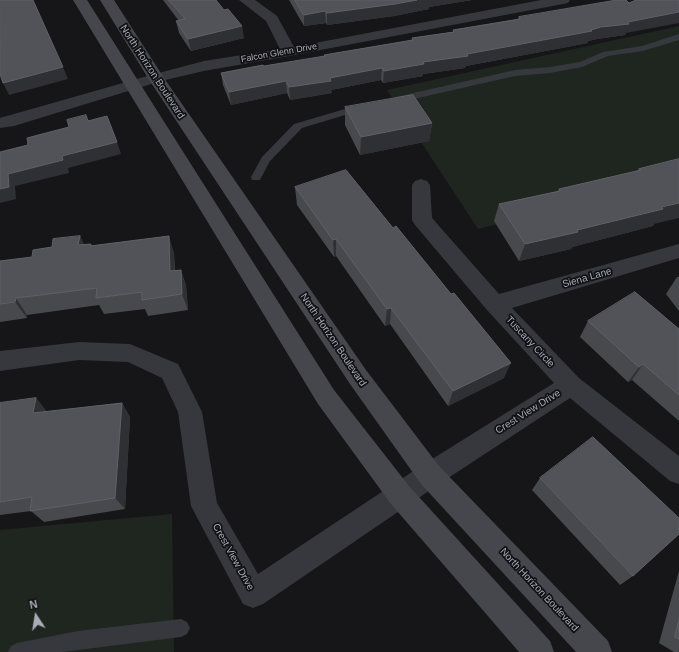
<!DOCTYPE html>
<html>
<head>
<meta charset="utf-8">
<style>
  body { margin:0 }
  #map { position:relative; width:679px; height:652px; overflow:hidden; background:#161618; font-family:Helvetica,sans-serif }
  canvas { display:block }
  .north { position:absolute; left:16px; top:596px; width:40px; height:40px; -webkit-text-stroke:3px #111113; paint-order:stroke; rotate:348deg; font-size:11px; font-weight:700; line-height:16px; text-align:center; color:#a8adb8 }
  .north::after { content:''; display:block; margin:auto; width:14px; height:18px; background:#a8adb8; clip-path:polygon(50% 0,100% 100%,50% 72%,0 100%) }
</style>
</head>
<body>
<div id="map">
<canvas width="679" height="652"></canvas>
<div class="north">N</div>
</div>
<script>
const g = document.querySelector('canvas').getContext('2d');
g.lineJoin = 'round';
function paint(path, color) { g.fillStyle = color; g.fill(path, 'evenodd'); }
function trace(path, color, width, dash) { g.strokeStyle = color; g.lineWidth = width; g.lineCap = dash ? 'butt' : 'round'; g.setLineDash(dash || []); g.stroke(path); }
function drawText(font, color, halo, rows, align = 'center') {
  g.font = font + ' Helvetica,sans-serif'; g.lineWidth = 3.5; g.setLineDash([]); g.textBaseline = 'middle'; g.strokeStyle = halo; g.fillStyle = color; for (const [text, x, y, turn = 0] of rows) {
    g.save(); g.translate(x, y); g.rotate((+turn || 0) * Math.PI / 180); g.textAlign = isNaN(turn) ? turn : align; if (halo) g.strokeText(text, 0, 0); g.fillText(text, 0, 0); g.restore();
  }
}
paint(new Path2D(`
  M 679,26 L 679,178 L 478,229 L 387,90 Z
  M 172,514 L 174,652 L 0,652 L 0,530 Z`), '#1e261f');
paint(new Path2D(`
  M 679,34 L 679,40 L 643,51 L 608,56 L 582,67 L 550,73 L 515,76 L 396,103 L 391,100 L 396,97 L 515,70 L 550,67 L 580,62 L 603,52 L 642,46 Z
  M 362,104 L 367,107 L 365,109 L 302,128 L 270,161 L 260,180 L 252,180 L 251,177 L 262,157 L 294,124 Z
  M 181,619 L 187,622 L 190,628 L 187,634 L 181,637 L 62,652 L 8,652 L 11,646 L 17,643 L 78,631 Z`), '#37383d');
paint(new Path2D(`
  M 239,0 L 255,0 L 277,16 L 294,47 L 541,0 L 570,0 L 568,3 L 563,4 L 289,56 L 204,71 L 161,81 L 14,126 L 0,128 L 0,118 L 151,75 L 204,61 L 280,49 L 266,21 Z
  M 421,179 L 427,181 L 430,185 L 432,218 L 499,294 L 679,244 L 679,258 L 512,308 L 579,378 L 679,456 L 679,484 L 670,481 L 570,398 L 439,484 L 263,604 L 253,608 L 243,604 L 191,506 L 178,412 L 162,378 L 128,362 L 79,360 L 0,371 L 0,351 L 79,342 L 130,344 L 178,364 L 202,412 L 217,503 L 258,574 L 421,466 L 554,383 L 487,310 L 415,225 L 412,220 L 412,185 L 415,181 Z`), '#37383d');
paint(new Path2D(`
  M 73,0 L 87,0 L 334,390 L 409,486 L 550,641 L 554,652 L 519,652 L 391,504 L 318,404 Z
  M 100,0 L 114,0 L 164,78 L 366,370 L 439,466 L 608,641 L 612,652 L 576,652 L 421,484 L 350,384 L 148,78 Z`), '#45474d');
paint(new Path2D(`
  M 163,0 L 216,0 L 244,38 L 191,51 L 179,33 L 176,21 L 179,21 Z
  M 289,0 L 472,0 L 429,7 L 429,9 L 394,16 L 327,25 L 326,23 L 304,26 Z
  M 519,17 L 626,33 L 625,35 L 597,39 L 588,41 L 588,43 L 466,66 L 465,68 L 423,74 L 423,76 L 383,83 L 381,80 L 331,90 L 332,93 L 290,100 L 287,93 L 231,105 L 223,85 L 221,73 L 324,57 L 324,55 L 412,40 L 412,38 L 453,32 L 453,30 L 518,19 Z
  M 345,107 L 432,123 L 429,141 L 360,155 L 345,125 Z
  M 679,159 L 653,226 L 572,247 L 571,249 L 519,261 L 494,221 L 499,204 L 558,191 L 559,189 L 638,171 L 639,169 Z
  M 295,187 L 504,378 L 448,406 L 390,324 L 385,326 L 336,256 L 334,257 L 297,205 Z
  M 80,236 L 84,245 L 91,244 L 91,245 L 174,253 L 175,270 L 181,270 L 186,286 L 188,310 L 148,316 L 145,309 L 104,314 L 99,305 L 27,315 L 27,318 L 0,322 L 0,261 L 32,257 L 52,247 Z
  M 677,277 L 679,277 L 679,311 L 666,294 Z
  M 588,321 L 679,329 L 679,421 L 632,380 L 628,382 L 580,337 Z
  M 36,398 L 47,412 L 122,403 L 130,417 L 125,509 L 44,522 L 31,511 L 0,515 L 0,403 Z
  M 540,478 L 633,576 L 620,585 L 532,490 Z
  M 679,571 L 679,652 L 674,652 L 659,643 Z`), '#47494d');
paint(new Path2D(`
  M 417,0 L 472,0 L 429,7 L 429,9 L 394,16 L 327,25 L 327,13 Z
  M 325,11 L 326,23 L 304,26 L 304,15 Z
  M 679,12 L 679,23 L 626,33 L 625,35 L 597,39 L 588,41 L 588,43 L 466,66 L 465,68 L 423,74 L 423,76 L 383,83 L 384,71 L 423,62 L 467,54 Z
  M 242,26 L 244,38 L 191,51 L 188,39 Z
  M 63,67 L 68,79 L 9,95 L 3,83 Z
  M 382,68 L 381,80 L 331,90 L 332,93 L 290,100 L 289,87 L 330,78 Z
  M 286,81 L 287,93 L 231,105 L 229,92 Z
  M 432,123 L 429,141 L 360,155 L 361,137 Z
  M 117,142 L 121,154 L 68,168 L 69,173 L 15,186 L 16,199 L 0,203 L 0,189 L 8,174 L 62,156 Z
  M 679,203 L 679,218 L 654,224 L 653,226 L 572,247 L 571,249 L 519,261 L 525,244 Z
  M 80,236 L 88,253 L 78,245 Z
  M 169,236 L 174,253 L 175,288 L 170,271 Z
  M 336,239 L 336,256 L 334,257 L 333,240 Z
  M 181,270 L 186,286 L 188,310 L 182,294 Z
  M 16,298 L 27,315 L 27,318 L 15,302 Z
  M 391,308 L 390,324 L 385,326 L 387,309 Z
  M 511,363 L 504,378 L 448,406 L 453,391 Z
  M 643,364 L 632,380 L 628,382 L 639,367 Z
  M 36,398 L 47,412 L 33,413 Z
  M 122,403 L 130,417 L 125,509 L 115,498 Z`), '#2f3033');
const building = new Path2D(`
  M 0,0 L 33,0 L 63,67 L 3,83 L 0,74 Z
  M 169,0 L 216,0 L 224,10 L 228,9 L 242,26 L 188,39 L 176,21 L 185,19 Z
  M 295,0 L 417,0 L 395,4 L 327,13 L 325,11 L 304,15 Z
  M 617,0 L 626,0 L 629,3 L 636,0 L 679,0 L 679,12 L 628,22 L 629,24 L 601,27 L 591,30 L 592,31 L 467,54 L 468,56 L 423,62 L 424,64 L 384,71 L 382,68 L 330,78 L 331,81 L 289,87 L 286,81 L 229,92 L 221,73 L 263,65 L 264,66 L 325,56 L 324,55 L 413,40 L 412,38 L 454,32 L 453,30 L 520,19 L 519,17 Z
  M 413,95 L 432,123 L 361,137 L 345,107 Z
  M 86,115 L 88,121 L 107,116 L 117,142 L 62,156 L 63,160 L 8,174 L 9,187 L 0,189 L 0,152 L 28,145 L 27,138 L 69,127 L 67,120 Z
  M 679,159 L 679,203 L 662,207 L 663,209 L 577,230 L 578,232 L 525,244 L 499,204 L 560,191 L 559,189 L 641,170 L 639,169 Z
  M 346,170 L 393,228 L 396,226 L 451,294 L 454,293 L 511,363 L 453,391 L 391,308 L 387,309 L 336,239 L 333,240 L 295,187 Z
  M 80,236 L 78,245 L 91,244 L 90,246 L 169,236 L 170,271 L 181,270 L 182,294 L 142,300 L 142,292 L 96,298 L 97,288 L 16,298 L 15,302 L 0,304 L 0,261 L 32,257 L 33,250 L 52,247 L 53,239 Z
  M 635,292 L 679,329 L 679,395 L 643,364 L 639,367 L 588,321 Z
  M 36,398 L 33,413 L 122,403 L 115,498 L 30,511 L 32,497 L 0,502 L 0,403 Z
  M 593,437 L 679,518 L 679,534 L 633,576 L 540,478 Z
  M 679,620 L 679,639 L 675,637 Z`);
paint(building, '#525359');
trace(building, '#5f6168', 1);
drawText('9px', '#a8adb8', '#111113', [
  ["Falcon Glenn Drive",279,53,-10]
]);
drawText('10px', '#a8adb8', '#111113', [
  ["North Horizon Boulevard",152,72,57],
  ["Siena Lane",587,278,-16],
  ["North Horizon Boulevard",333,340,56],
  ["Tuscany Circle",530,342,47],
  ["Crest View Drive",528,412,-32],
  ["Crest View Drive",233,557,61],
  ["North Horizon Boulevard",539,590,47]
]);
</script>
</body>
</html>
